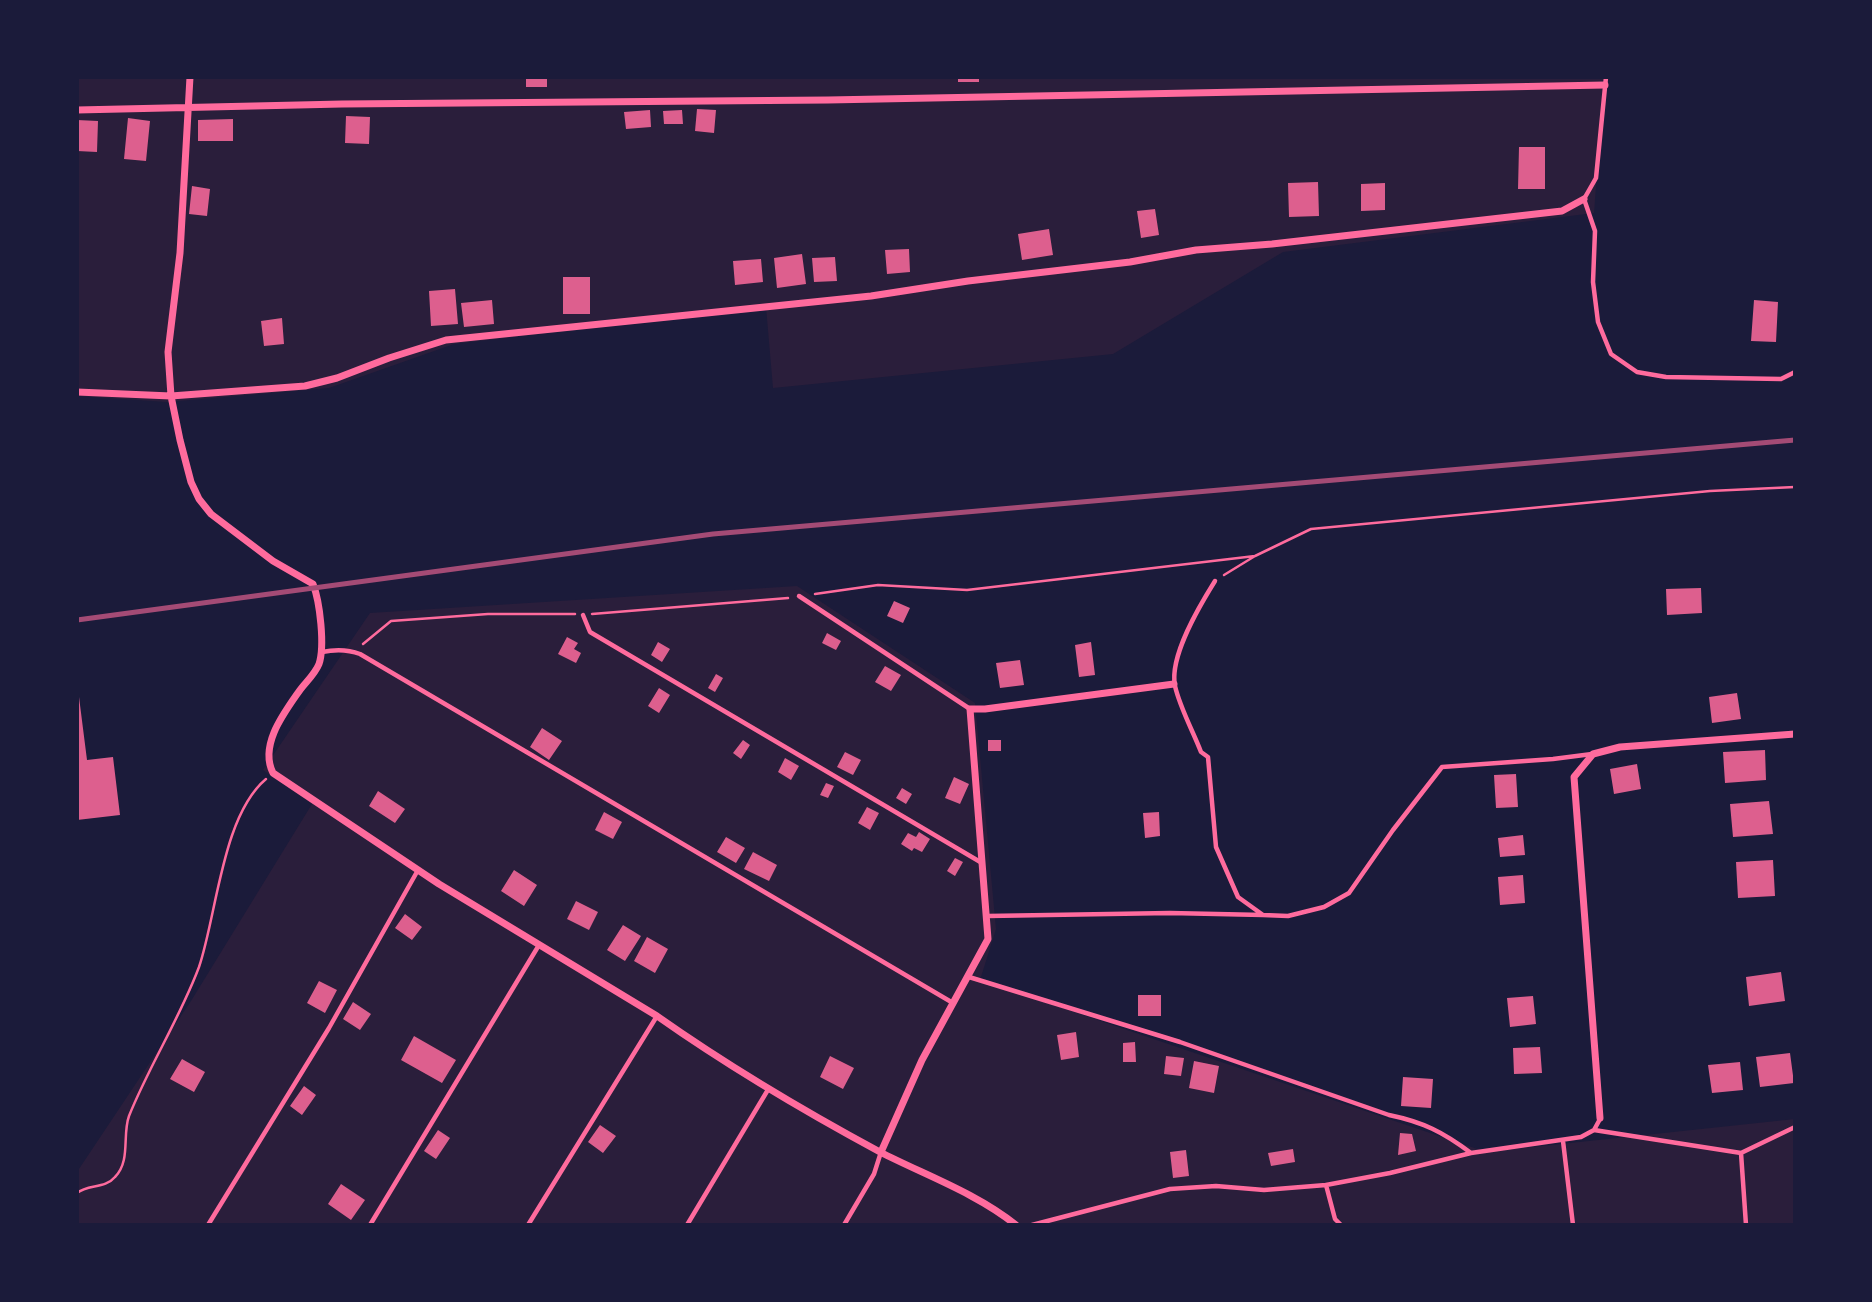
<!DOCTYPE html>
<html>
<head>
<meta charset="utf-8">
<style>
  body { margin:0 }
  #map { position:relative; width:1872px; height:1302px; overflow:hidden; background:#1b1b3a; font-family:"Noto Serif",serif }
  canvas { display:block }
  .frame { position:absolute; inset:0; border:79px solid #1b1b3a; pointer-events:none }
</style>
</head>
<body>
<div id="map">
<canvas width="1872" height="1302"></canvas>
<div class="frame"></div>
</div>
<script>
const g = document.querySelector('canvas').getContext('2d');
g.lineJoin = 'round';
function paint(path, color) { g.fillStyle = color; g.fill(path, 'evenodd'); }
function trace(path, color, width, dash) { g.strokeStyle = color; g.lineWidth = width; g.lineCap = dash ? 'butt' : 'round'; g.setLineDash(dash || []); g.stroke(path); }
paint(new Path2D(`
  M 77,77 L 1604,77 L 1594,213 L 1283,252 L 1113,354 L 773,388 L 766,307 L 454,344 L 329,388 L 167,402 L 77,396 Z
  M 797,586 L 975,703 L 996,929 L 980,980 L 1486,1152 L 1795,1119 L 1795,1225 L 77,1225 L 77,1172 L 191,1001 L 312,804 L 263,770 L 370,613 Z`), '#2a1e3b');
paint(new Path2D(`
  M 526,77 L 547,77 L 547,87 L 526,87 Z
  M 958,77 L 979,77 L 979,82 L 958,82 Z
  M 697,109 L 716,110 L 714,133 L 695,131 Z
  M 650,110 L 651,127 L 626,129 L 624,112 Z
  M 682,110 L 683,124 L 664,124 L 663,111 Z
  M 346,116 L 370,117 L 369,144 L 345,143 Z
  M 128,118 L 150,121 L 146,161 L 124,159 Z
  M 233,119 L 233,141 L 198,141 L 198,120 Z
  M 77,120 L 98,121 L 97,152 L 77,151 Z
  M 1519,147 L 1545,147 L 1545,189 L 1518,189 Z
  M 1318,182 L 1319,216 L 1289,217 L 1288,183 Z
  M 1385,183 L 1385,210 L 1361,211 L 1361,184 Z
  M 192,186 L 210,189 L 207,216 L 189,214 Z
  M 1155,209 L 1159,235 L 1141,238 L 1137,211 Z
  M 1049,229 L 1053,255 L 1022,260 L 1018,234 Z
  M 909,249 L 910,272 L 887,274 L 885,250 Z
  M 802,254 L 806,284 L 777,288 L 774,258 Z
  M 835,257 L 837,281 L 814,282 L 812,258 Z
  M 761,259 L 763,282 L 735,285 L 733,261 Z
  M 563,277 L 590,277 L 590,314 L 563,314 Z
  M 455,289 L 458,324 L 431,326 L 429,291 Z
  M 492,300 L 494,324 L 464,327 L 461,303 Z
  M 1754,300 L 1778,302 L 1776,342 L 1751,341 Z
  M 282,318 L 284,344 L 264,346 L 261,321 Z
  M 1701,588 L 1702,613 L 1667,615 L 1666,589 Z
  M 894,601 L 910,608 L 903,623 L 887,616 Z
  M 827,633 L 841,641 L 836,650 L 822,643 Z
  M 567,637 L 578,643 L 574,649 L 581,653 L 576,663 L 558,654 Z
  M 658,642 L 670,649 L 662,662 L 651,655 Z
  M 1091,642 L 1095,675 L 1079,677 L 1075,645 Z
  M 1020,660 L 1024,685 L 1000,688 L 996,663 Z
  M 885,666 L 901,675 L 891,691 L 875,682 Z
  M 716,674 L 723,678 L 715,692 L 708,688 Z
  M 659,688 L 670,695 L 659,713 L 648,706 Z
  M 1737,693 L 1741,719 L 1712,723 L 1709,697 Z
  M 79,697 L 87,760 L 113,757 L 120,815 L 77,820 Z
  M 542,728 L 562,741 L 549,760 L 530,747 Z
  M 743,740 L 750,745 L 741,759 L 733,753 Z
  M 988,740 L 1001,740 L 1001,751 L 988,751 Z
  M 1765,750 L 1766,780 L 1725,783 L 1723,752 Z
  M 845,752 L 861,760 L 853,775 L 837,767 Z
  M 785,758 L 799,766 L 791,780 L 778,772 Z
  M 1637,764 L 1641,789 L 1614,794 L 1610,769 Z
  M 1516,774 L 1518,807 L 1496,808 L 1494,775 Z
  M 954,777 L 969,784 L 960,804 L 945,798 Z
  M 826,783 L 834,786 L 828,798 L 820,795 Z
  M 902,788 L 912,794 L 906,804 L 896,798 Z
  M 378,791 L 405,809 L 395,823 L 369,806 Z
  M 1769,801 L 1773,834 L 1733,837 L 1730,804 Z
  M 867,807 L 879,813 L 870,830 L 858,823 Z
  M 604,812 L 622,822 L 613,839 L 595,830 Z
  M 1159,812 L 1160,836 L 1145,838 L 1143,813 Z
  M 919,832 L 930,839 L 922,852 L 914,848 L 912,851 L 901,844 L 908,833 L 916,837 Z
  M 1523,835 L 1525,855 L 1500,857 L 1498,838 Z
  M 726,837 L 745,848 L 736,863 L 717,852 Z
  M 753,852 L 777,865 L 769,881 L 744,869 Z
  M 955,858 L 963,862 L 955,876 L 947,871 Z
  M 1773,860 L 1775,896 L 1738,898 L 1736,862 Z
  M 514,870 L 537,885 L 524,906 L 501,891 Z
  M 1523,875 L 1525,903 L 1500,905 L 1498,877 Z
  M 576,901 L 598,912 L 589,930 L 567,919 Z
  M 405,914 L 422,927 L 412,940 L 395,928 Z
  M 623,925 L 641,936 L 625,961 L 607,950 Z
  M 647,937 L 668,949 L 655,973 L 634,961 Z
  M 1781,972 L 1785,1001 L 1749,1006 L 1746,977 Z
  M 319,981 L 337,990 L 325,1013 L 307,1003 Z
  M 1138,995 L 1161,995 L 1161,1016 L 1138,1016 Z
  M 1533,996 L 1536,1024 L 1510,1027 L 1507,998 Z
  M 353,1002 L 371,1014 L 360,1030 L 343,1019 Z
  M 1076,1032 L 1079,1057 L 1061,1060 L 1057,1035 Z
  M 414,1036 L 456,1060 L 442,1083 L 401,1060 Z
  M 1135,1042 L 1136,1062 L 1123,1062 L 1123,1043 Z
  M 1540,1047 L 1542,1073 L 1514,1074 L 1513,1048 Z
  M 1790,1053 L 1794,1083 L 1760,1087 L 1756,1057 Z
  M 830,1056 L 854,1068 L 843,1089 L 820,1077 Z
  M 1166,1056 L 1184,1058 L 1181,1076 L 1164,1074 Z
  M 182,1059 L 205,1072 L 194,1092 L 170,1079 Z
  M 1194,1061 L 1219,1066 L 1214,1093 L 1189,1088 Z
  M 1740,1062 L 1743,1090 L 1712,1093 L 1708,1065 Z
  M 1403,1077 L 1433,1079 L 1431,1108 L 1401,1106 Z
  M 304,1086 L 316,1095 L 302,1115 L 290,1106 Z
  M 600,1125 L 616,1136 L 603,1153 L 588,1142 Z
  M 438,1130 L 450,1138 L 436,1159 L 424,1151 Z
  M 1400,1133 L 1412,1134 L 1416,1151 L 1398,1155 Z
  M 1293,1149 L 1295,1162 L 1271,1166 L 1268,1153 Z
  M 1186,1150 L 1189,1176 L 1173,1178 L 1170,1152 Z
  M 341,1184 L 365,1200 L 351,1220 L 328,1204 Z`), '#dd5f8e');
trace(new Path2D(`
  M 1224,575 L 1255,556 L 1311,529 L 1710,491 L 1795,487
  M 815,594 L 878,585 L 967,590 L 1255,556
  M 592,614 L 788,598
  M 363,644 L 391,621 L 488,614 L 575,614
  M 77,1193 C 88,1184 105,1189 115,1177 C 131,1161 122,1135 129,1116 C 149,1066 180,1018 199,967 C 217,914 222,816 266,779`), '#ff6b9d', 2.5);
trace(new Path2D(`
  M 1606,77 L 1596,178 L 1584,199 L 1595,231 L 1593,282 L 1598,322 L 1611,354 L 1637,372 L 1666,377 L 1781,379 L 1795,372
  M 1215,581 C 1200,605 1169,656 1175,686 C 1180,708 1193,731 1201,752 L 1208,757 L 1216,847 L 1238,897 L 1263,915 L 1288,916 L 1324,907 L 1349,893 L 1393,830 L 1442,767 L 1553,759 L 1592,754
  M 799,596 L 970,709
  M 583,615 L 590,632 L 982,863
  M 322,652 C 336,649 347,649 360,654 L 953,1003
  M 988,916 L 1170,913 L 1263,915
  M 969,977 L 1180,1042 L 1389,1115 C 1423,1122 1443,1132 1471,1153 L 1581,1137 L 1594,1130 L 1600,1119
  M 1594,1130 L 1741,1153 L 1795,1127
  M 1563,1141 L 1573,1225
  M 1741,1153 L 1746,1225
  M 1326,1185 L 1335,1219 L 1341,1225
  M 208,1225 L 329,1028 L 418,870
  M 370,1225 L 539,945
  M 528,1225 L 657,1016
  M 687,1225 L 769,1088
  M 844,1225 L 874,1174 L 881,1152
  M 1032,1225 L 1170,1189 L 1216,1186 L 1264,1190 L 1326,1185 L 1390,1173 L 1471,1153`), '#ff6b9d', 4.5);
trace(new Path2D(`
  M 190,77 L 180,253 L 168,352 L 171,396 L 180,440 L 191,482 L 199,499 L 211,514 L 273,561 L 313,584 C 320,602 325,646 319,664 C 315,674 306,682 300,690 C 284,713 259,745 273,773 L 439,884 L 657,1016 C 728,1066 804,1111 880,1152 C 925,1175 976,1193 1016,1225
  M 77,110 L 342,104 L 828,100 L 1605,85
  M 77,392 L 171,396 L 305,386 L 337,378 L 389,358 L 446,340 L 871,296 L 968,281 L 1130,262 L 1196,250 L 1272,244 L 1562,211 L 1584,199
  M 1600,1118 L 1574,777 L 1593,754 L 1620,747 L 1795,734
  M 881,1152 L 922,1060 L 988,939 L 970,709 L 985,709 L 1174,684`), '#ff6b9d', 7);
trace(new Path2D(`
  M 77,620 L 713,534 L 1795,440`), '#a44b75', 5);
</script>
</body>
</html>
